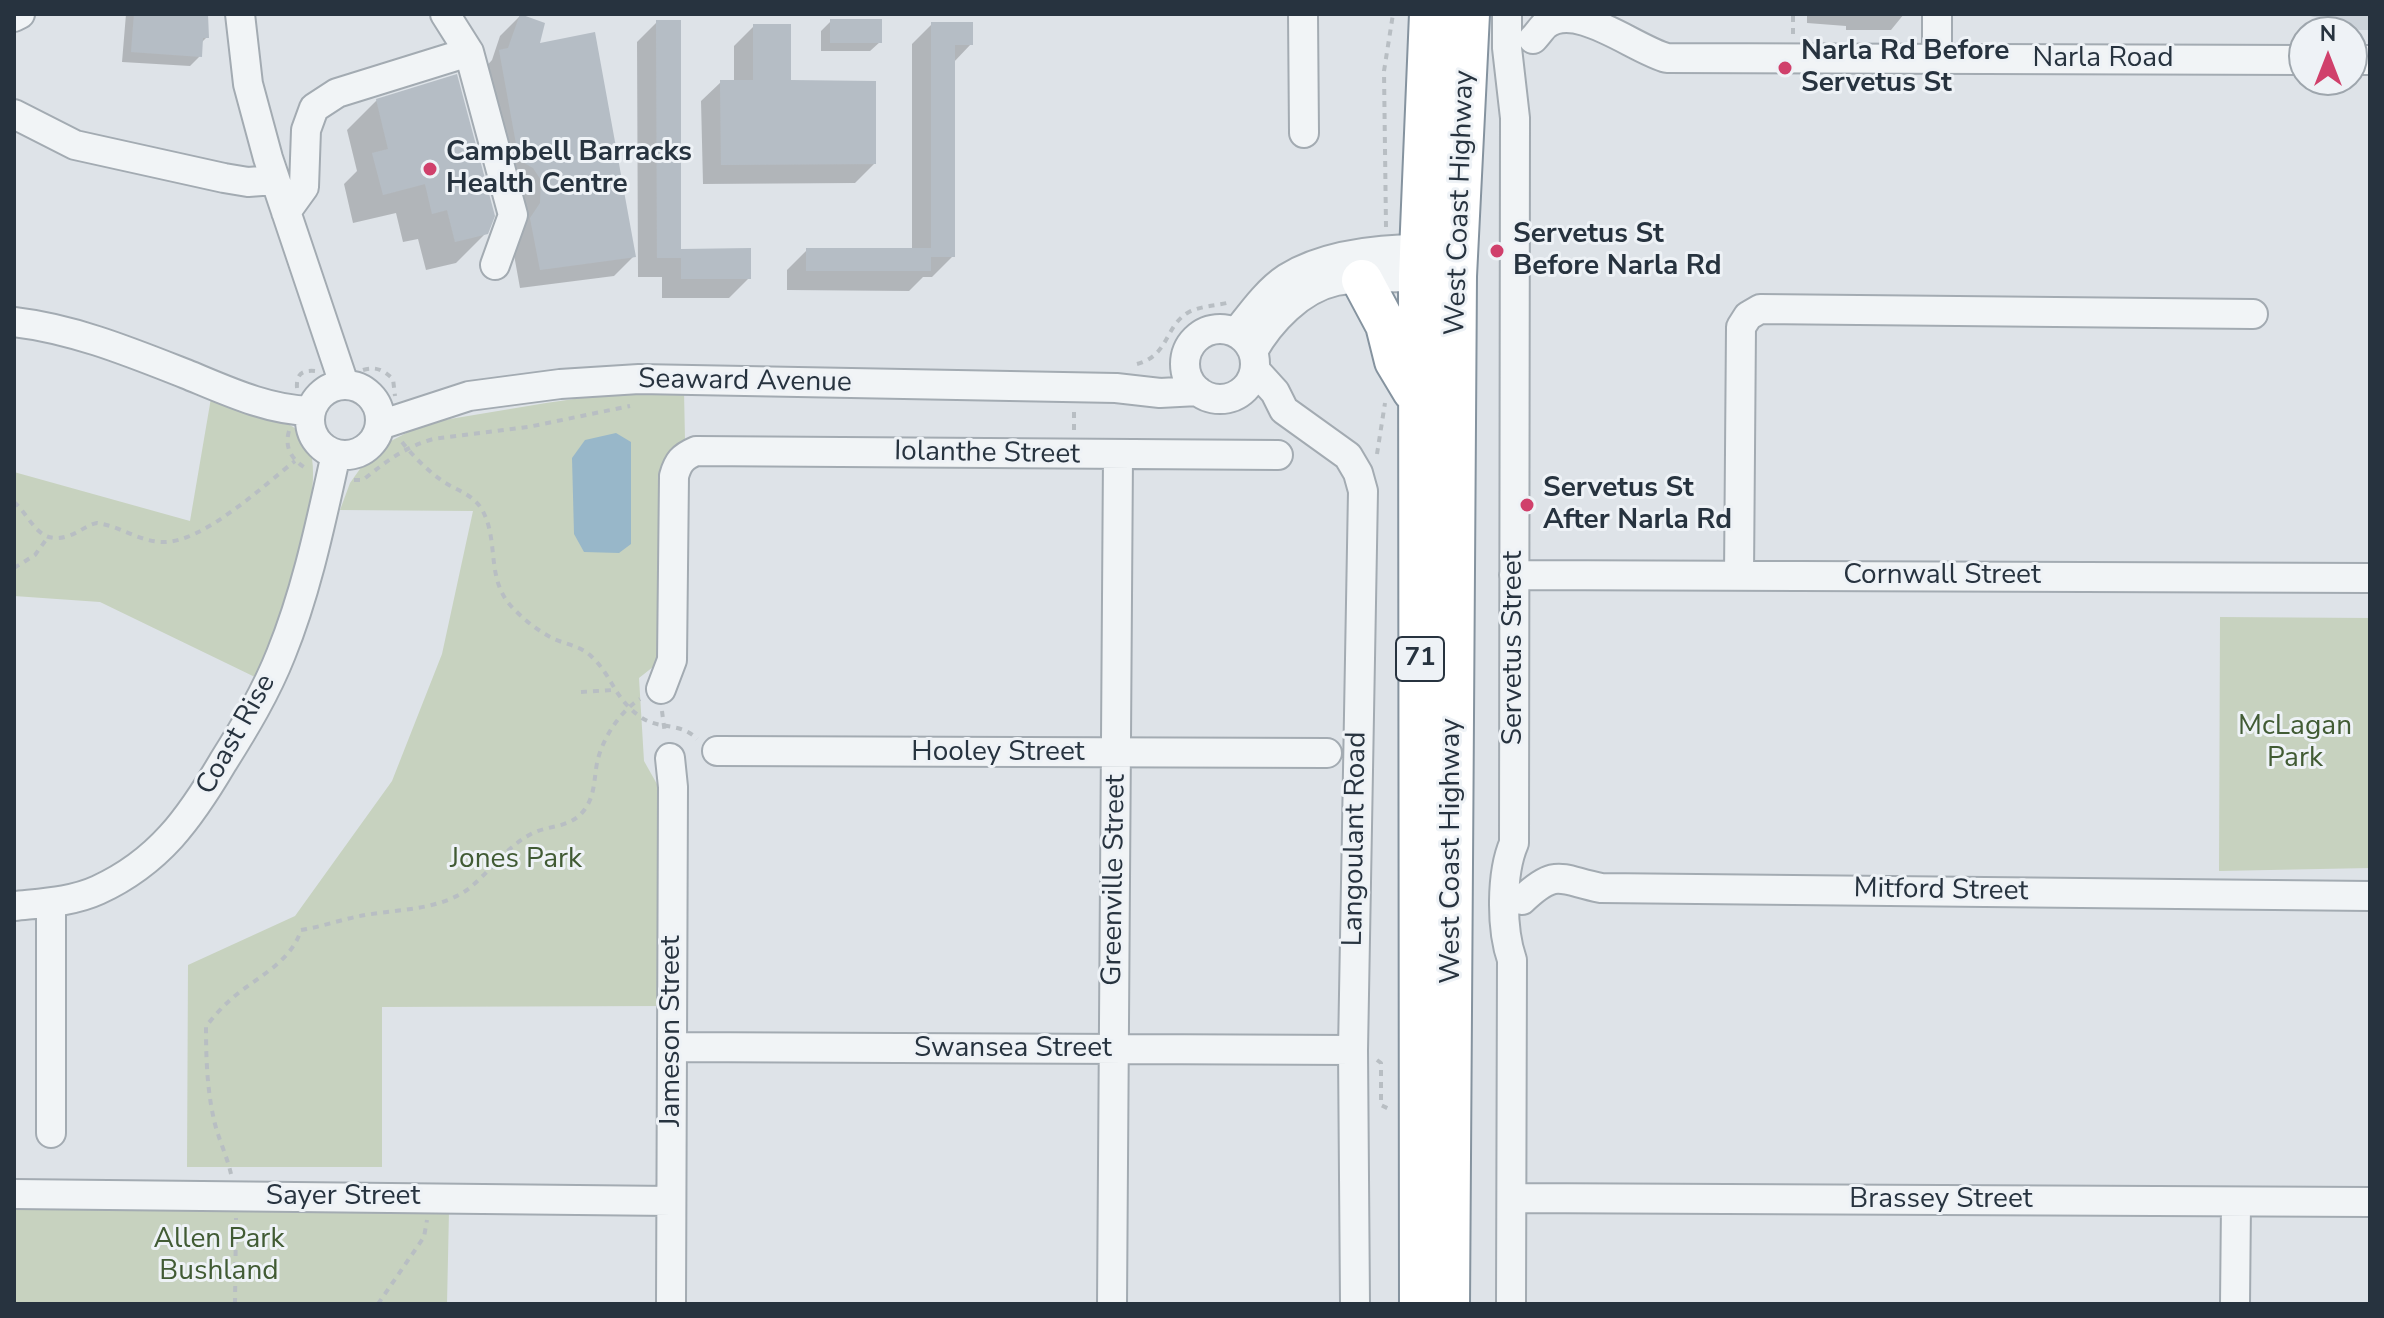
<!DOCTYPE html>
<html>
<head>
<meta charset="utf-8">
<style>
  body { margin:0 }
  #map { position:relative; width:2384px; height:1318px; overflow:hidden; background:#dee3e8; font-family:"Nunito Sans",sans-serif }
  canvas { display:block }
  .frame { position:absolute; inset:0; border:16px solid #27333f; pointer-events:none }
  .north { position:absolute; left:2288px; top:16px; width:80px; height:80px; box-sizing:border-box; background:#eef2f6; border:2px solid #9ea6ad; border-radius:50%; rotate:0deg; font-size:22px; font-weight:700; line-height:32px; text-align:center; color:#27333f }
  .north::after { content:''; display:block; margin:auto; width:28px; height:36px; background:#d0406b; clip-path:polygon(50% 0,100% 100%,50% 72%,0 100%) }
</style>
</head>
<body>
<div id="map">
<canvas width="2384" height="1318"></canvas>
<div class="frame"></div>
<div class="north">N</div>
</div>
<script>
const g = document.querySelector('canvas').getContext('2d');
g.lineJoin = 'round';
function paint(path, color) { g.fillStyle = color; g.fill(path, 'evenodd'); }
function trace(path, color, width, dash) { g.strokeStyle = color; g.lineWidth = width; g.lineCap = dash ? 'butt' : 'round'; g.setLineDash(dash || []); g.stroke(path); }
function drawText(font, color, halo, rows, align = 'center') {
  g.font = font + ' "Nunito Sans",sans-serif'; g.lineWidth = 6; g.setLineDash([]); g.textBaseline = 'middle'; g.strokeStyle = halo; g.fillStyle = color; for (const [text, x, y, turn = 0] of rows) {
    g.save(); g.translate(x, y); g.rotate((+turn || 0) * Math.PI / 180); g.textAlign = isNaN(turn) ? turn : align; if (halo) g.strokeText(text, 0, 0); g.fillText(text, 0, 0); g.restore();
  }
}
paint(new Path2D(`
  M 2304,14 L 2370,14 L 2370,30 L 2356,30 Z`), '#ccd3da');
paint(new Path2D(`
  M 684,391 L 685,440 C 672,447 666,453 663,467 L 663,659 L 639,678 L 644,761 L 662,793 L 662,1006 L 382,1007 L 382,1167 L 187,1167 L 188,965 L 295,916 L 392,781 L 442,654 L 473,511 L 340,510 L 350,483 L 367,459 L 389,442 L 410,431 L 444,420 L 546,403 L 623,392 Z
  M 211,398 C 236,406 290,416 305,438 C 334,481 277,632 257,678 L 100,602 L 14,596 L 14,472 L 190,521 Z
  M 2220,617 L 2370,618 L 2370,868 L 2219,871 Z
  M 14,1206 L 449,1211 L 447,1304 L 14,1304 Z`), '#c7d2bf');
paint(new Path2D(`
  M 616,433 L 631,442 L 631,544 L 619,553 L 584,552 L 574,534 L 572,458 L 585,440 Z`), '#98b7c9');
paint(new Path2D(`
  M 126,14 L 206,14 L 207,37 L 201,43 L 200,56 L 190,66 L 122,62 Z
  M 1807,14 L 1904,14 L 1891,30 L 1846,30 L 1846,26 L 1807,23 Z
  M 520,16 L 537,45 L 634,256 L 614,276 L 520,288 L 481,72 L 492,60 L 500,36 Z
  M 831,21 L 880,42 L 870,51 L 821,51 L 821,31 Z
  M 657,22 L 679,251 L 749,278 L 729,298 L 662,298 L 662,277 L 638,277 L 637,42 Z
  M 932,24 L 971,44 L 953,63 L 953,256 L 932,277 L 923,277 L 909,291 L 787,290 L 787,270 L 807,250 L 912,250 L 912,44 Z
  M 754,26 L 789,82 L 874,164 L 855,183 L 703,184 L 701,101 L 721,82 L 734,82 L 734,46 Z
  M 377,100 L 486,233 L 456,263 L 426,270 L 418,239 L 403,242 L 396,213 L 353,223 L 344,184 L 357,171 L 347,130 Z`), '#0003');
paint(new Path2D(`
  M 134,14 L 208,14 L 209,38 L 203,38 L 202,57 L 131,52 Z
  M 520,14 L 545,23 L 540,43 L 595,32 L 636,257 L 540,270 L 530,218 L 540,203 L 541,180 L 533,168 L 519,160 L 499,50 L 508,48 Z
  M 830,19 L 882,19 L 882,43 L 830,43 Z
  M 656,20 L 681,20 L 681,249 L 751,248 L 751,279 L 681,279 L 681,258 L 657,258 Z
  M 931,22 L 973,22 L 973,45 L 955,45 L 955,257 L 931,257 L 931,271 L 806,271 L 806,248 L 931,248 Z
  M 753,24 L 791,24 L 791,80 L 876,81 L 876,164 L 721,165 L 720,80 L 753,80 Z
  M 457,74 L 495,216 L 488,234 L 455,242 L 447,210 L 432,214 L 425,184 L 383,195 L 372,153 L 388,149 L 376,99 Z`), '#b5bdc5');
const minor = new Path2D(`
  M 240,14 L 248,84 L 268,158 L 344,384
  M 1303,14 L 1304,133
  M 1507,14 L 1507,48 L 1515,118 L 1514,843 C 1501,873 1501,929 1512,960 L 1511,1304
  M 1937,14 L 1937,58
  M 14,17 L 20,14
  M 1533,39 C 1537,35 1541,29 1545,25 C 1576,0 1635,50 1667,58 L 2304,60
  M 469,52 L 513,215 L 495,265
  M 2352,60 L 2370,60
  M 14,114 L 75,145 L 224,178 L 248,182 L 275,180
  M 286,212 L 304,187 L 306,130 L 314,108 L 337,93 L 469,52 L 445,14
  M 14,322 C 74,329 130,352 186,374 C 225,390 267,410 310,411
  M1185 364a35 35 0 1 1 70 0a35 35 0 1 1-70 0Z
  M 1236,333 C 1251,314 1267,291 1287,278 C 1329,252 1390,248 1439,249
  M 1253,351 C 1270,321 1300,289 1336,281 C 1365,275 1405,278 1435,277
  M 1255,370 L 1275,392 L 1284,410 L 1348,456 L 1358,473 L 1363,491 L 1353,1050 L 1355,1304
  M310 420a35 35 0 1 1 70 0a35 35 0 1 1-70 0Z
  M 380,425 L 469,396 L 560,384 L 639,379 L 1116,388 L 1160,393 L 1198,391
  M 1514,575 L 2370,578
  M 1739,576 L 1741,327 L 1748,316 L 1760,309 L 2253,314
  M 661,689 L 672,660 L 674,476 C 678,462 682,457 696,451 L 1278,455
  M 717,751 L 1327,753
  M 670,758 L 673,787 L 671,1304
  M 1522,900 C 1557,867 1560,880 1601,888 L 2370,896
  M 51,903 L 51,1133
  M 14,906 C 41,903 72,902 98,890 C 159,862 190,818 223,762 C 245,727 266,692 281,654 C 307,590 321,521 336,454
  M 672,1047 L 1353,1050
  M 14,1194 L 671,1201
  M 1512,1198 L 2370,1202
  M 1112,1304 L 1118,456
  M 2235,1304 L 2236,1202`);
const highway = new Path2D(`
  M 1362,280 L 1386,325 L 1395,361 L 1413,391
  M 1420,1304 L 1419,277 L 1430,14
  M 1449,1304 L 1456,276 L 1469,14`);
trace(minor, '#a3abb2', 32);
trace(highway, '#85939f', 44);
trace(new Path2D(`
  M 1793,34 L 1793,14
  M 1386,227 L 1384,71 L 1393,14
  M 1137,364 C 1170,355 1164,326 1189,312 C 1201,306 1214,306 1227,303
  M 363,370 C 376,366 383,370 393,379 L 395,396
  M 297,388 C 296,374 302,370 315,371
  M 1074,412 L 1074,431
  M 289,431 C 284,448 292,460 307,469
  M 402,442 C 413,456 427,470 441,480 C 455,490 471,493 481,508 C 500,539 485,577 511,606 C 523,619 538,631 554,639 C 568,645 581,646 592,657 C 613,677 614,699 642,718 C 661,730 681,722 697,739
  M 1377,454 L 1385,403
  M 354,480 L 363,480 C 385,462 405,447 433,439 L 528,427 L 630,406
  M 14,502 C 32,518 38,546 68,536 C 79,533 86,525 97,523 C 120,526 140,542 163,542 C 203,543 264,485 295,461
  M 14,568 L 35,555 L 48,537
  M 581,692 L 613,690
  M 662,711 L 665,734
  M 1377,1060 L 1381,1063 L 1381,1105 L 1389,1109
  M 231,1174 C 227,1156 218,1138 214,1120 C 207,1089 206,1058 206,1026 C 213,1018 220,1009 228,1002 C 253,978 290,965 301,930 C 320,927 337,921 355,917 C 391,909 435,912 467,890 C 489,873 506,847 531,834 C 550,824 571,829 585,809 C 595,795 594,779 597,763 C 602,739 620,711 640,699
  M 235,1304 L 236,1218
  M 378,1304 L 424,1237 L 427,1220`), '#b8bec3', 4, [6, 6]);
trace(minor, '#f1f4f6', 28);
trace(highway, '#fff', 40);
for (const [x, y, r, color] of [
  [1785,68,8,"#d0406b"],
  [430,169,8,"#d0406b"],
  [1497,251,8,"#d0406b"],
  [1527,505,8,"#d0406b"]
]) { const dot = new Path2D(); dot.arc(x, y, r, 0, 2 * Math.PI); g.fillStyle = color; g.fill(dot); trace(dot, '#eef2f6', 3); }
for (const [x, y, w] of [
  [1420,659,48]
]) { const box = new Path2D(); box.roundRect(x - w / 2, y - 22, w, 44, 6); g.fillStyle = '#eef2f6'; g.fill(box); trace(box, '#27333f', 2); }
drawText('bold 26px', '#27333f', null, [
  ["71",1420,659]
]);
drawText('bold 28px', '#27333f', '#eef2f6', [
  ["Narla Rd Before",1801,52],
  ["Servetus St",1801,84],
  ["Campbell Barracks",446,153],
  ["Health Centre",446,185],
  ["Servetus St",1513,235],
  ["Before Narla Rd",1513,267],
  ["Servetus St",1543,489],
  ["After Narla Rd",1543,521]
], 'left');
drawText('28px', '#27333f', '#eef2f6', [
  ["Narla Road",2103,59],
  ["West Coast Highway",1461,203,-88],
  ["Seaward Avenue",745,382,1],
  ["Iolanthe Street",987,454,1],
  ["Cornwall Street",1942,576],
  ["Servetus Street",1514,648,-90],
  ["Coast Rise",237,735,-61],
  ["Hooley Street",998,753],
  ["Langoulant Road",1356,839,-89],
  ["West Coast Highway",1452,851,-90],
  ["Greenville Street",1115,880,-89],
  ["Mitford Street",1941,891,1],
  ["Jameson Street",672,1031,-90],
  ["Swansea Street",1013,1049],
  ["Sayer Street",343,1197],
  ["Brassey Street",1941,1200]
]);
drawText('28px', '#415b34', '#eef2f6', [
  ["McLagan",2295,727],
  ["Park",2295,759],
  ["Jones Park",516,860],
  ["Allen Park",219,1240],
  ["Bushland",219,1272]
]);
</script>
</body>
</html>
